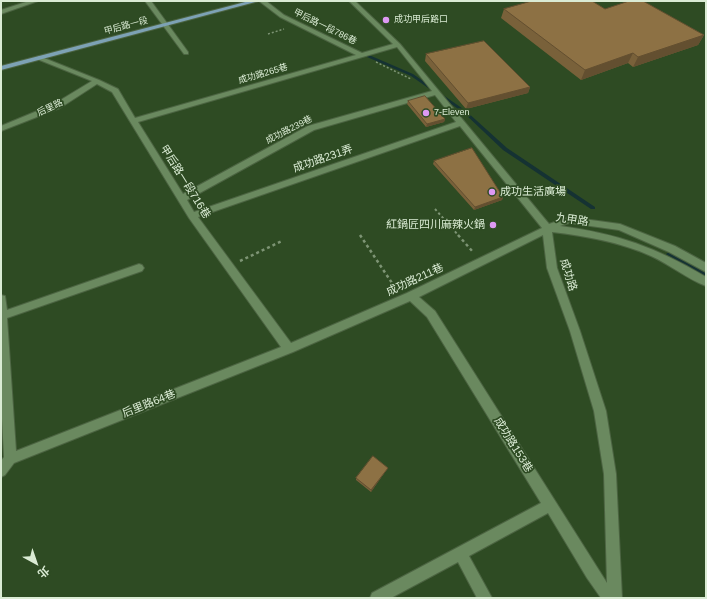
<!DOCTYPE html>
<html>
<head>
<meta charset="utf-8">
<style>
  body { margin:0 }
  #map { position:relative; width:707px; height:599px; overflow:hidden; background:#2e4b23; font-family:Helvetica,"Noto Sans TC",sans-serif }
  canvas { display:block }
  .frame { position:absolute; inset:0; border:2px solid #daebd4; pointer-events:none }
  .north { position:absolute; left:16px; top:543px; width:40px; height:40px; -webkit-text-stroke:3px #2e4b23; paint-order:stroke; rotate:140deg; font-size:11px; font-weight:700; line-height:16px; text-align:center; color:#daebd4 }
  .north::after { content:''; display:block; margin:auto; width:14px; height:18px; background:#daebd4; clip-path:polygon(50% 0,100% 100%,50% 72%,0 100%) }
</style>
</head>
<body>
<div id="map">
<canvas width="707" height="599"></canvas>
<div class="frame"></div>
<div class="north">北</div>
</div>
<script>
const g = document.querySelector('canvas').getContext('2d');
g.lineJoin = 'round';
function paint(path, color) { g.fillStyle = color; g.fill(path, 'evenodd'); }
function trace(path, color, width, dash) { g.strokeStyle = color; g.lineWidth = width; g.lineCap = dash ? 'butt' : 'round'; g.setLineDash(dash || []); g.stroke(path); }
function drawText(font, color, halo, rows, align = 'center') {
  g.font = font + ' Helvetica,"Noto Sans TC",sans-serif'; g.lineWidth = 3.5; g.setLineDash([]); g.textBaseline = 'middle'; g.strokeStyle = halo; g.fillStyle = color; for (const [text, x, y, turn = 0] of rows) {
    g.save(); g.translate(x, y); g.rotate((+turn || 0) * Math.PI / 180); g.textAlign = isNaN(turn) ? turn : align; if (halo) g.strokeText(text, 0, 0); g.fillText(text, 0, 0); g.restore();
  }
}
paint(new Path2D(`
  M 367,55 L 369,55 L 413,74 L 466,111 L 507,148 L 595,207 L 595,209 L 591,209 L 503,150 L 464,113 L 411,76 L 367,57 Z
  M 669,252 L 706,273 L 706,278 L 667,255 L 666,254 Z`), '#153233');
const minor = new Path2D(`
  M 29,1 L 38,1 L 1,14 L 1,10 Z
  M 145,1 L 151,1 L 188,52 L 188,54 L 184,54 Z
  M 259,1 L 266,1 L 284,15 L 362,53 L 393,44 L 349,1 L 355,1 L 400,44 L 549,224 L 569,217 L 620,224 L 675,246 L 706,263 L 706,272 L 669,252 L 619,230 L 569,223 L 560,226 C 619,234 655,247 706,277 L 706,286 C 689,280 669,264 651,256 C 620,242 586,236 552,232 L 557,268 L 580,331 L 606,411 L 616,474 L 622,598 L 601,598 L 587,578 L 548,513 L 469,556 L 492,598 L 477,598 L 458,562 L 391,598 L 370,598 L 372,593 L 541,503 L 427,317 L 410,301 L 293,352 L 14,463 L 5,475 L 1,477 L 1,461 L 4,457 L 1,400 L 1,295 L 5,296 L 7,310 L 139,264 L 142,265 L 144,268 L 142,271 L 7,318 L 16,451 L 281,347 L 189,218 L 112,92 L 97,84 L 60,108 L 1,131 L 1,126 L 54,104 L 92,81 L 37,59 L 36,58 L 39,56 L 99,80 L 118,89 L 135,118 L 356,55 L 280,17 ZM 397,47 L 432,91 L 308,126 L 183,194 L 138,122 ZM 435,95 L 456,122 L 194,212 L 187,200 L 314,130 ZM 460,126 L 542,228 L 407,293 L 291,343 L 198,217 ZM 543,235 L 547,268 L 570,331 L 594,411 L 604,474 L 607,583 L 435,311 L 419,297 Z`);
const major = new Path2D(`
  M 249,1 L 259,1 L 1,70 L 1,66 Z`);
trace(minor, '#4c6442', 2);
trace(major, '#4c6442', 2);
trace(new Path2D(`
  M 268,34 L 284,29
  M 376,62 L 411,79`), '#7d9474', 1.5, [2, 2]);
trace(new Path2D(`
  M 435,209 L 459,236`), '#7d9474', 2, [2.5, 2.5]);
trace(new Path2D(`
  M 360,235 L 396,289
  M 458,235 L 473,252
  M 240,261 L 282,241`), '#7d9474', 2.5, [3, 3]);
paint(minor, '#6a895f');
paint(major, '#7da2b5');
paint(new Path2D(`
  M 504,9 L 605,9 L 704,35 L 698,45 L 633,67 L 628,63 L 581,80 L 501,18 Z
  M 426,54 L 530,87 L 528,93 L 466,109 L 425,61 Z
  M 408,101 L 445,119 L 444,122 L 426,127 L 407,104 Z
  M 434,161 L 503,197 L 502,200 L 474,210 L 433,164 Z
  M 387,469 L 371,492 L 356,480 L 356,478 Z`), '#79613a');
paint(new Path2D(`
  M 704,35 L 698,45 L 633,67 L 638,57 Z
  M 633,53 L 628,63 L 581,80 L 585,70 Z
  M 530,87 L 528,93 L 466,109 L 468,103 Z
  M 445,119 L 444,122 L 426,127 L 427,124 Z
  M 503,197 L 502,200 L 474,210 L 475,207 Z
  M 388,468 L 387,469 L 371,492 L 371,490 Z`), '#634f30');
const building = new Path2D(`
  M 532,1 L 592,1 L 605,9 L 629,1 L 643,1 L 704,35 L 638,57 L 633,53 L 585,70 L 504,9 Z
  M 484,41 L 530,87 L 468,103 L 426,54 Z
  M 425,96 L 445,119 L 427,124 L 408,101 Z
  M 472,148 L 503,197 L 475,207 L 434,161 Z
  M 373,456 L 388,468 L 371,490 L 356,478 Z`);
paint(building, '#8d7144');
trace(building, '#634f30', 1);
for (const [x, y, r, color] of [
  [386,20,4,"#dd99f3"],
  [426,113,4,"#dd99f3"],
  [492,192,4,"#dd99f3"],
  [493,225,4,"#dd99f3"]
]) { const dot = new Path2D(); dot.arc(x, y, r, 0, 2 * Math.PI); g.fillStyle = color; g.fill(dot); trace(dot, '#2e4b23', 1.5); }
drawText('9px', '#daebd4', '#2e4b23', [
  ["成功甲后路口",394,20],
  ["7-Eleven",434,113]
], 'left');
drawText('9px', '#daebd4', '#2e4b23', [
  ["甲后路一段",126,26,-15],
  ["甲后路一段786巷",325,27,26],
  ["成功路265巷",263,74,-16],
  ["后里路",50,108,-25],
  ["成功路239巷",289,130,-27]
]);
drawText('11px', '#daebd4', '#2e4b23', [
  ["成功路231弄",323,159,-19],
  ["甲后路一段716巷",185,182,58],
  ["九甲路",572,220,9],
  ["成功路",568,275,73],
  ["成功路211巷",415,280,-25],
  ["后里路64巷",149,404,-22],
  ["成功路153巷",513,445,58]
]);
drawText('11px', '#daebd4', '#2e4b23', [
  ["成功生活廣場",500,192],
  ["紅鍋匠四川麻辣火鍋",485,225,"right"]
], 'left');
</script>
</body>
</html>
